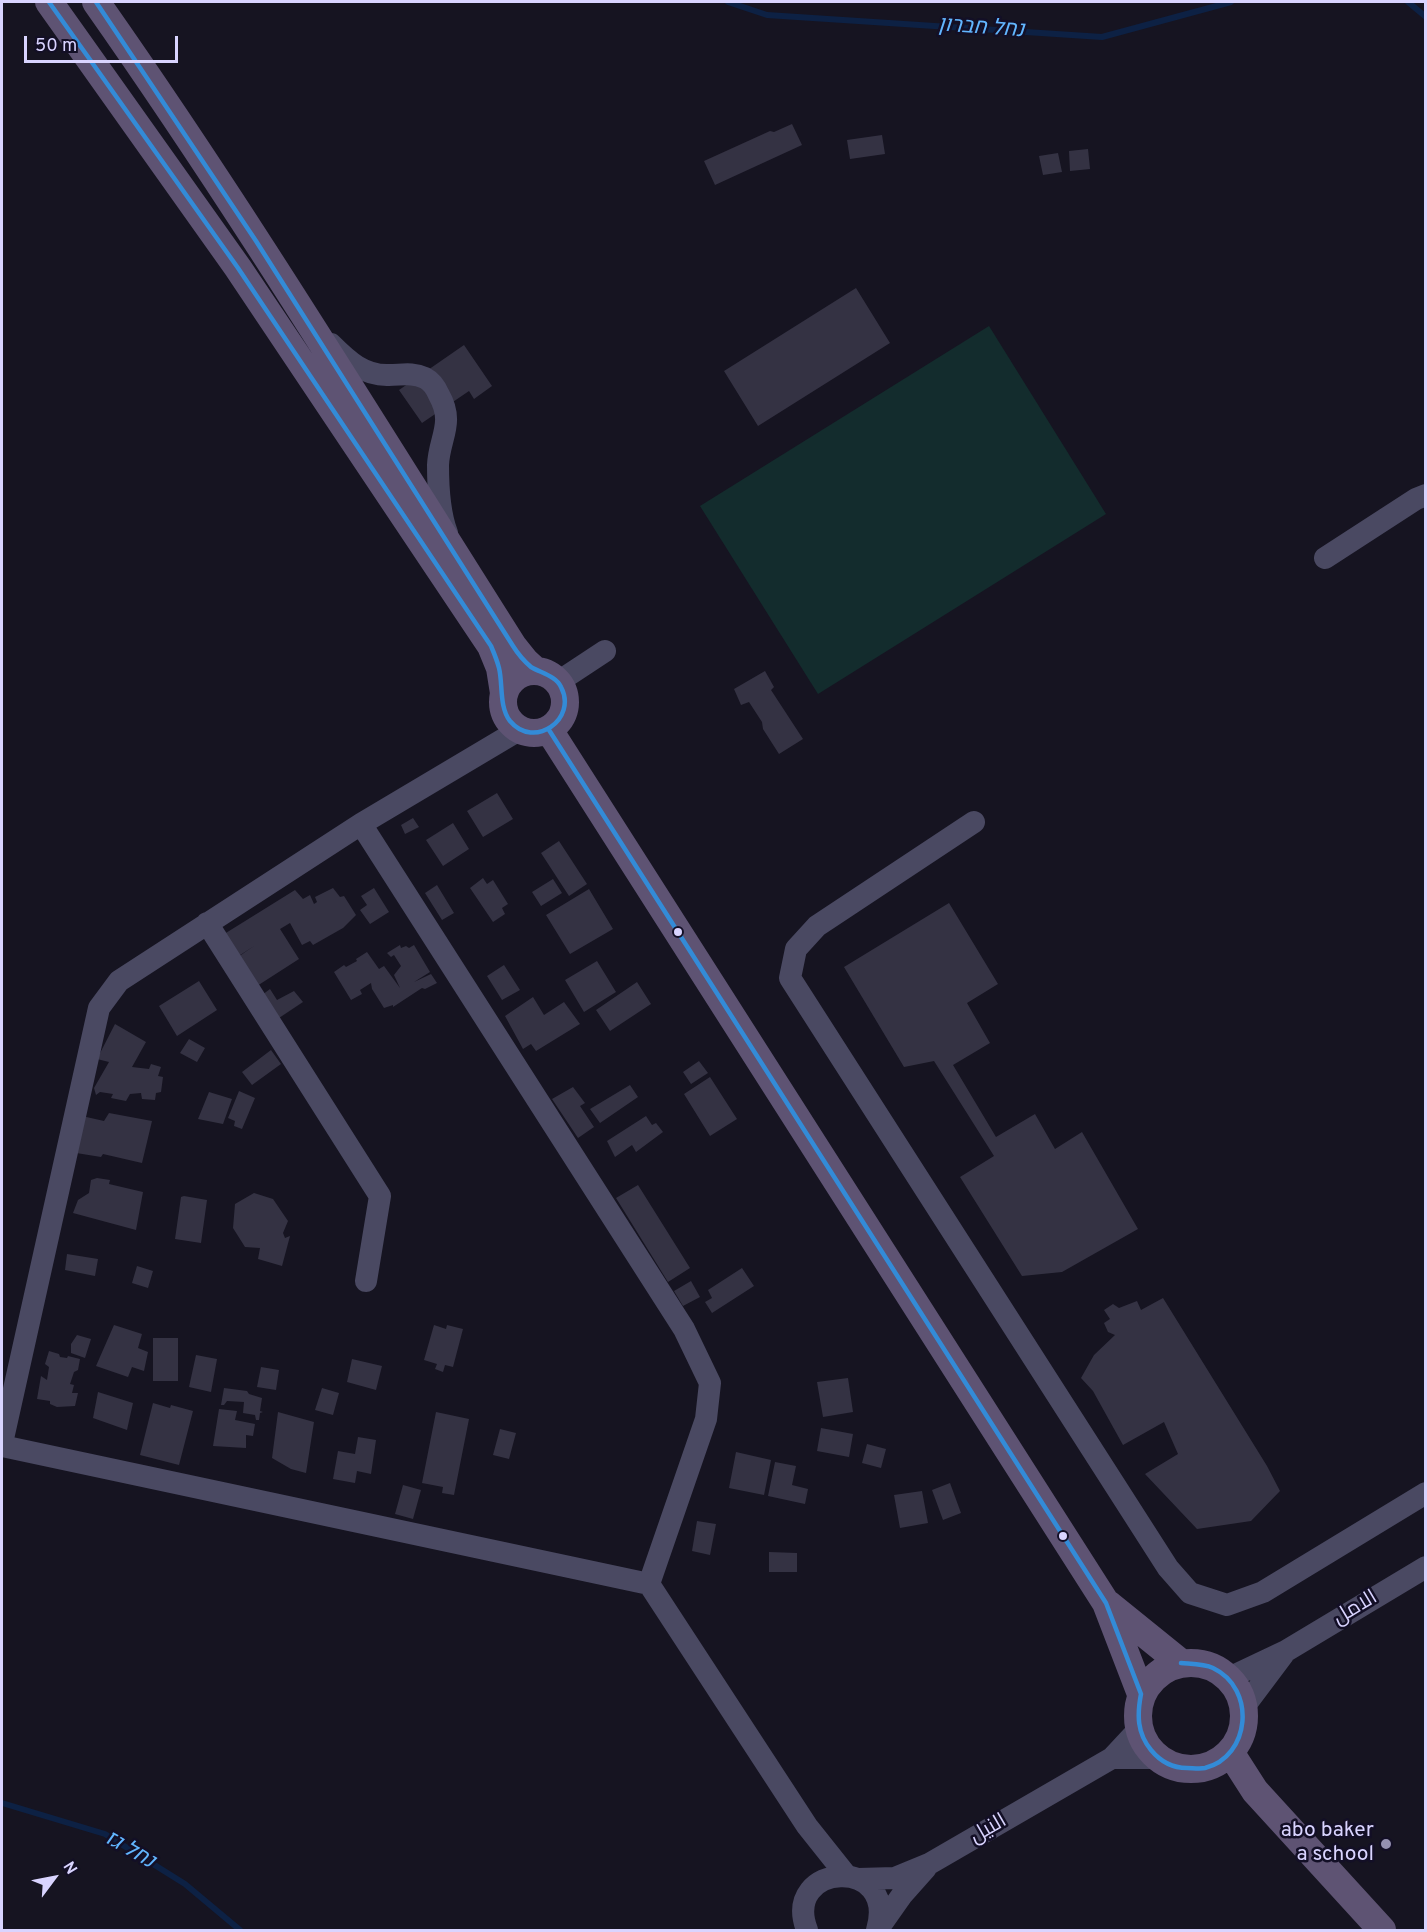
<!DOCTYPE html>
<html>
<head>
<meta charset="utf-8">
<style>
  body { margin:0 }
  #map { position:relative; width:1427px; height:1932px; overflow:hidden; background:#161421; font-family:Overpass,sans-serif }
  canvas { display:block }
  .frame { position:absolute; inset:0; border:3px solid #d9d4ff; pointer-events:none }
  .north { position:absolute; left:24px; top:1848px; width:60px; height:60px; -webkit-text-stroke:4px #130f26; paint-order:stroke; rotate:58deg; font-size:16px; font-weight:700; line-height:24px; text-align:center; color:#d9d4ff }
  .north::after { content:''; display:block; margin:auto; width:21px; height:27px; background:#d9d4ff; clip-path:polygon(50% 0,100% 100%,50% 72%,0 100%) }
  .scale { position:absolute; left:24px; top:36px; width:154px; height:27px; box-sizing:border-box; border:3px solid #d9d4ff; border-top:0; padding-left:8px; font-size:18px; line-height:21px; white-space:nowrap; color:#d9d4ff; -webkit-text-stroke:4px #130f26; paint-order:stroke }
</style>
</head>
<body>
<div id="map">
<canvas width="1427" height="1932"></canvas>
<div class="frame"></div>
<div class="north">N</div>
<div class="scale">50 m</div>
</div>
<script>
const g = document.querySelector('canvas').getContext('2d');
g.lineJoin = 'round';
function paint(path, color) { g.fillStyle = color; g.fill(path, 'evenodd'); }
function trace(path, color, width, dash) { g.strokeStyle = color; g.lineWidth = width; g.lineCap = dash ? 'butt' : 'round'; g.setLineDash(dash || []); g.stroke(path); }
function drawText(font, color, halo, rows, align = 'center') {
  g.font = font + ' Overpass,Cairo,Heebo,sans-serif'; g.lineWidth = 5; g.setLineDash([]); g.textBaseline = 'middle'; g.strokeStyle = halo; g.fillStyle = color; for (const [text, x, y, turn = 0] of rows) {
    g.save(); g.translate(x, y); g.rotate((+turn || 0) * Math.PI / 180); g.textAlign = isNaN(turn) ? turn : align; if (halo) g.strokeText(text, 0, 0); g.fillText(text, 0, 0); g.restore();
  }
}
paint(new Path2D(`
  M 989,326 L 1106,514 L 818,694 L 700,506 Z`), '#132c2d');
trace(new Path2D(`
  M 728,2 L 767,15 L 1102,37 L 1231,2
  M 1408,2 L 1426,17
  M 2,1803 L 105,1834 L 185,1884 L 240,1930`), '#0d2144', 6);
paint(new Path2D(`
  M 792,124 L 802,145 L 715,185 L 704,161 L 770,131 L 774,132 Z
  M 882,135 L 885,154 L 850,159 L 847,140 Z
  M 1088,149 L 1090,169 L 1070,171 L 1069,151 Z
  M 1058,153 L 1062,172 L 1043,175 L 1039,156 Z
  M 856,288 L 890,343 L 758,426 L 724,371 Z
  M 464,345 L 492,386 L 474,399 L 469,391 L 422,423 L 399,390 Z
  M 765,671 L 774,687 L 771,690 L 803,739 L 779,754 L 763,729 L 762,722 L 749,702 L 741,705 L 734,689 Z
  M 497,793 L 513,819 L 483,837 L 467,811 Z
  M 413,818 L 419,827 L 405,834 L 401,825 Z
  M 453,823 L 469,849 L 443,866 L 426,840 Z
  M 559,841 L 587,884 L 569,896 L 541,853 Z
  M 483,878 L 487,884 L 493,880 L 508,904 L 502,908 L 505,914 L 493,922 L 470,888 Z
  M 553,879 L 562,893 L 541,906 L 532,892 Z
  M 437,885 L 454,913 L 442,920 L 425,893 Z
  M 333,888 L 340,897 L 344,896 L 356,915 L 343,928 L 313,945 L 310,941 L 302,945 L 290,923 L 280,929 L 299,959 L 257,986 L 238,957 L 254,946 L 234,959 L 221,936 L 295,890 L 303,899 L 310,895 L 314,904 L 317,902 L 315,897 Z
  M 374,888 L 389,912 L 370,924 L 360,910 L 367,905 L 361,896 Z
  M 589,889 L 613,929 L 570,954 L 546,915 Z
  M 949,903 L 998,984 L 967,1003 L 990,1043 L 953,1065 L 996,1137 L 1035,1114 L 1055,1149 L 1082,1132 L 1138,1229 L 1062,1272 L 1022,1276 L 960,1177 L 994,1156 L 934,1061 L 904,1067 L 844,967 Z
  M 400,945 L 401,948 L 406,946 L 409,948 L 414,945 L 430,972 L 414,982 L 431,974 L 437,983 L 425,989 L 422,988 L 393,1007 L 393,1005 L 384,1008 L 372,989 L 371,983 L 360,990 L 362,994 L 351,1000 L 334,972 L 344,965 L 346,967 L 357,961 L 356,959 L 367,952 L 379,969 L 384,966 L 400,988 L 394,975 L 401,966 L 394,955 L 391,957 L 387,953 Z
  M 597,961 L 616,992 L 584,1012 L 565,980 Z
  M 504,965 L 520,990 L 502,1000 L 487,976 Z
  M 199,981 L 217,1010 L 177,1036 L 159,1006 Z
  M 637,982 L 651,1004 L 610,1031 L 596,1010 Z
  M 270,989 L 277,1000 L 294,991 L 303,1002 L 276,1020 L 262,995 Z
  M 533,997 L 544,1015 L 564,1002 L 580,1024 L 536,1051 L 531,1044 L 523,1049 L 505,1016 Z
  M 115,1024 L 146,1042 L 132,1067 L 149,1069 L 151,1064 L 161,1067 L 158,1076 L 163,1077 L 161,1092 L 156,1093 L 155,1100 L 142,1099 L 141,1093 L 130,1094 L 126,1101 L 111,1098 L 113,1094 L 100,1092 L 96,1095 L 94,1088 L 109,1062 L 97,1059 Z
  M 189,1039 L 205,1048 L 197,1062 L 180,1053 Z
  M 271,1050 L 281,1064 L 252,1085 L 242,1072 Z
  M 699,1061 L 708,1073 L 691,1084 L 683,1072 Z
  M 710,1077 L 737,1119 L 710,1136 L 684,1094 Z
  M 630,1085 L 638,1097 L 600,1123 L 590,1109 Z
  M 573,1087 L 585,1103 L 580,1106 L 594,1127 L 578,1138 L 552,1099 Z
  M 239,1091 L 255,1098 L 242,1129 L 234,1126 L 235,1121 L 228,1118 Z
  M 209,1092 L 232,1099 L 223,1124 L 198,1119 Z
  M 109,1113 L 152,1121 L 142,1163 L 103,1154 L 101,1157 L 70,1152 L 82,1116 L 104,1121 Z
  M 646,1116 L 652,1125 L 656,1123 L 663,1132 L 636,1152 L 632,1145 L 615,1157 L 607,1141 Z
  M 97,1178 L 110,1180 L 109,1184 L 143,1192 L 136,1230 L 73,1213 L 78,1200 L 89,1193 L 91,1180 Z
  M 638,1185 L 690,1268 L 668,1282 L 616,1198 Z
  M 254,1193 L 273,1199 L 288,1221 L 283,1233 L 285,1238 L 290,1236 L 282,1266 L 258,1259 L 260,1248 L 245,1247 L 233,1228 L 235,1204 Z
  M 184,1196 L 207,1200 L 201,1243 L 175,1239 L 181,1197 Z
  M 67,1254 L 98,1259 L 95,1276 L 65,1270 Z
  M 137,1266 L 153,1271 L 148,1288 L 132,1283 Z
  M 742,1268 L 754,1286 L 712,1313 L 705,1302 L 712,1298 L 708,1290 Z
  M 691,1281 L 700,1297 L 683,1306 L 674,1291 Z
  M 1163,1298 L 1267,1466 L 1280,1491 L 1251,1521 L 1197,1529 L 1145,1474 L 1178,1454 L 1164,1422 L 1123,1445 L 1093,1391 L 1081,1378 L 1094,1355 L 1115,1335 L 1108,1332 L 1104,1323 L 1110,1319 L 1104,1310 L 1113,1304 L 1119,1308 L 1137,1301 L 1141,1310 Z
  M 114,1325 L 142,1334 L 138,1348 L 148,1352 L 144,1371 L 132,1367 L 128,1377 L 96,1366 Z
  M 434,1325 L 446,1329 L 447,1325 L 463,1329 L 453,1367 L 445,1365 L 443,1372 L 435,1369 L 437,1364 L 424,1360 Z
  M 77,1335 L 91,1339 L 85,1358 L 71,1353 L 71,1344 Z
  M 153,1338 L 178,1338 L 178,1381 L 153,1381 Z
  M 49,1351 L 59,1354 L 60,1357 L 67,1358 L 68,1356 L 80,1359 L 78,1370 L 74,1372 L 70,1384 L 74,1385 L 72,1393 L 78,1393 L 75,1406 L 57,1407 L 50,1404 L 50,1401 L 37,1399 L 41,1376 L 47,1380 L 49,1367 L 45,1364 Z
  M 196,1355 L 217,1359 L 211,1392 L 189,1387 Z
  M 352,1359 L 382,1366 L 376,1390 L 347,1382 Z
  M 261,1367 L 279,1370 L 276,1390 L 257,1387 Z
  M 848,1378 L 853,1412 L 823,1417 L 817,1382 Z
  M 224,1388 L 247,1391 L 249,1394 L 262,1398 L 260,1411 L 263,1412 L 260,1413 L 259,1420 L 256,1420 L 255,1415 L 243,1413 L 244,1402 L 227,1401 L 224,1405 L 221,1405 Z
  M 322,1388 L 339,1393 L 333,1415 L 315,1410 Z
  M 98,1392 L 133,1403 L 127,1430 L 93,1418 Z
  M 153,1403 L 170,1408 L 171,1405 L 193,1411 L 179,1465 L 140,1455 Z
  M 219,1409 L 237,1411 L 235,1420 L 255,1424 L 253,1436 L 246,1435 L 246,1448 L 213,1446 Z
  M 278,1412 L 314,1422 L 306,1473 L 291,1469 L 272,1458 Z
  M 436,1412 L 469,1419 L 454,1495 L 442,1493 L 443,1487 L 422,1483 Z
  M 821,1428 L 853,1434 L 849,1457 L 817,1451 Z
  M 500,1429 L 516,1433 L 509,1459 L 493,1455 Z
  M 358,1437 L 376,1440 L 371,1474 L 357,1471 L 355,1483 L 333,1479 L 338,1451 L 355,1454 Z
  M 867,1444 L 886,1449 L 881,1468 L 862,1463 Z
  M 736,1452 L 771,1460 L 764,1495 L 729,1488 Z
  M 775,1462 L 796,1466 L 792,1485 L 808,1489 L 805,1504 L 768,1496 Z
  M 950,1483 L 961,1513 L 943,1520 L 932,1490 Z
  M 403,1485 L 421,1490 L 413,1519 L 395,1514 Z
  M 922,1491 L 928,1523 L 900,1528 L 894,1495 Z
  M 697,1521 L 716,1524 L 710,1555 L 692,1551 Z
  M 769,1552 L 797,1553 L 797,1572 L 769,1572 Z`), '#343243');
trace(new Path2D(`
  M 331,344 C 348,361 364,376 389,375 C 402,375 412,372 425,378 C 431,381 436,388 439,395 C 455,423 439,438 438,465 C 438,487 439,512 447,533
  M 1325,558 L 1416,499 L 1426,495
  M 558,682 L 605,651
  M 974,822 L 817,926 L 796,949 L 790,978 L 1168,1568 L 1190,1593 L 1227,1605 L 1263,1592 L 1426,1493
  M 361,824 L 684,1329 L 710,1383 L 706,1419 L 649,1584
  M 207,923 L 380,1196 L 366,1281
  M 2,1443 L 99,1008 L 119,981 L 361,824 L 519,730
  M 2,1446 L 649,1584 L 807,1826 L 846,1875
  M 1229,1678 L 1286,1651 L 1426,1567
  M 1244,1707 L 1283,1655
  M 1112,1758 L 1157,1758
  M 858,1879 L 895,1878 L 929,1864 L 1112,1758 L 1139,1729
  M 878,1929 L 902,1895 L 926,1868
  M 807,1930 C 781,1862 899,1855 877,1930`), '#4a4962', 22);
trace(new Path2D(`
  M 49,2 L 238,268 L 491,646 L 500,668 L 504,693
  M 96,2 C 243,211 376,430 513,646 L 525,661 L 536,671
  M503 702a31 31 0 1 1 62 0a31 31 0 1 1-62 0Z
  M 549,730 L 1106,1603 L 1141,1694
  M 1108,1604 L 1181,1663
  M1138 1716a53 53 0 1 1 106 0a53 53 0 1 1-106 0Z
  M 1230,1752 L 1255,1791 L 1382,1930`), '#5e5373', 28);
trace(new Path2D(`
  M 49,2 L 238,268 L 491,646 C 494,653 497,660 499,668 C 503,684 499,707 510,721 C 534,750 578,719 561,687 C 556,676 541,673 531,667 C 524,661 518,654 513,646 L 256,241 L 96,2
  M 549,730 L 1106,1603 L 1141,1694
  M 1141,1694 C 1137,1715 1137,1733 1151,1750 C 1160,1761 1173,1768 1187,1768 C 1192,1768 1200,1769 1205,1768 C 1250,1757 1257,1689 1213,1668 C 1204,1664 1191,1664 1181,1663`), '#338bd7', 4.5);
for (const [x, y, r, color] of [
  [678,932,5,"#d9d4ff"],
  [1063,1536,5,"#d9d4ff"],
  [1386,1844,6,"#9591b1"]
]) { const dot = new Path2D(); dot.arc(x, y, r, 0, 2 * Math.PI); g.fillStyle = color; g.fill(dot); trace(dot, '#130f26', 2); }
drawText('21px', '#d9d4ff', '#130f26', [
  ["الامل",1356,1609,-31],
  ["النيل",989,1830,-30]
]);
drawText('21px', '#d9d4ff', '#130f26', [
  ["abo baker",1374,1832],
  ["a school",1374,1856]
], 'right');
drawText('italic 22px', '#62b6ff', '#130f26', [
  ["נחל חברון",981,29,4],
  ["נחל גז",129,1851,30]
]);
</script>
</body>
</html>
